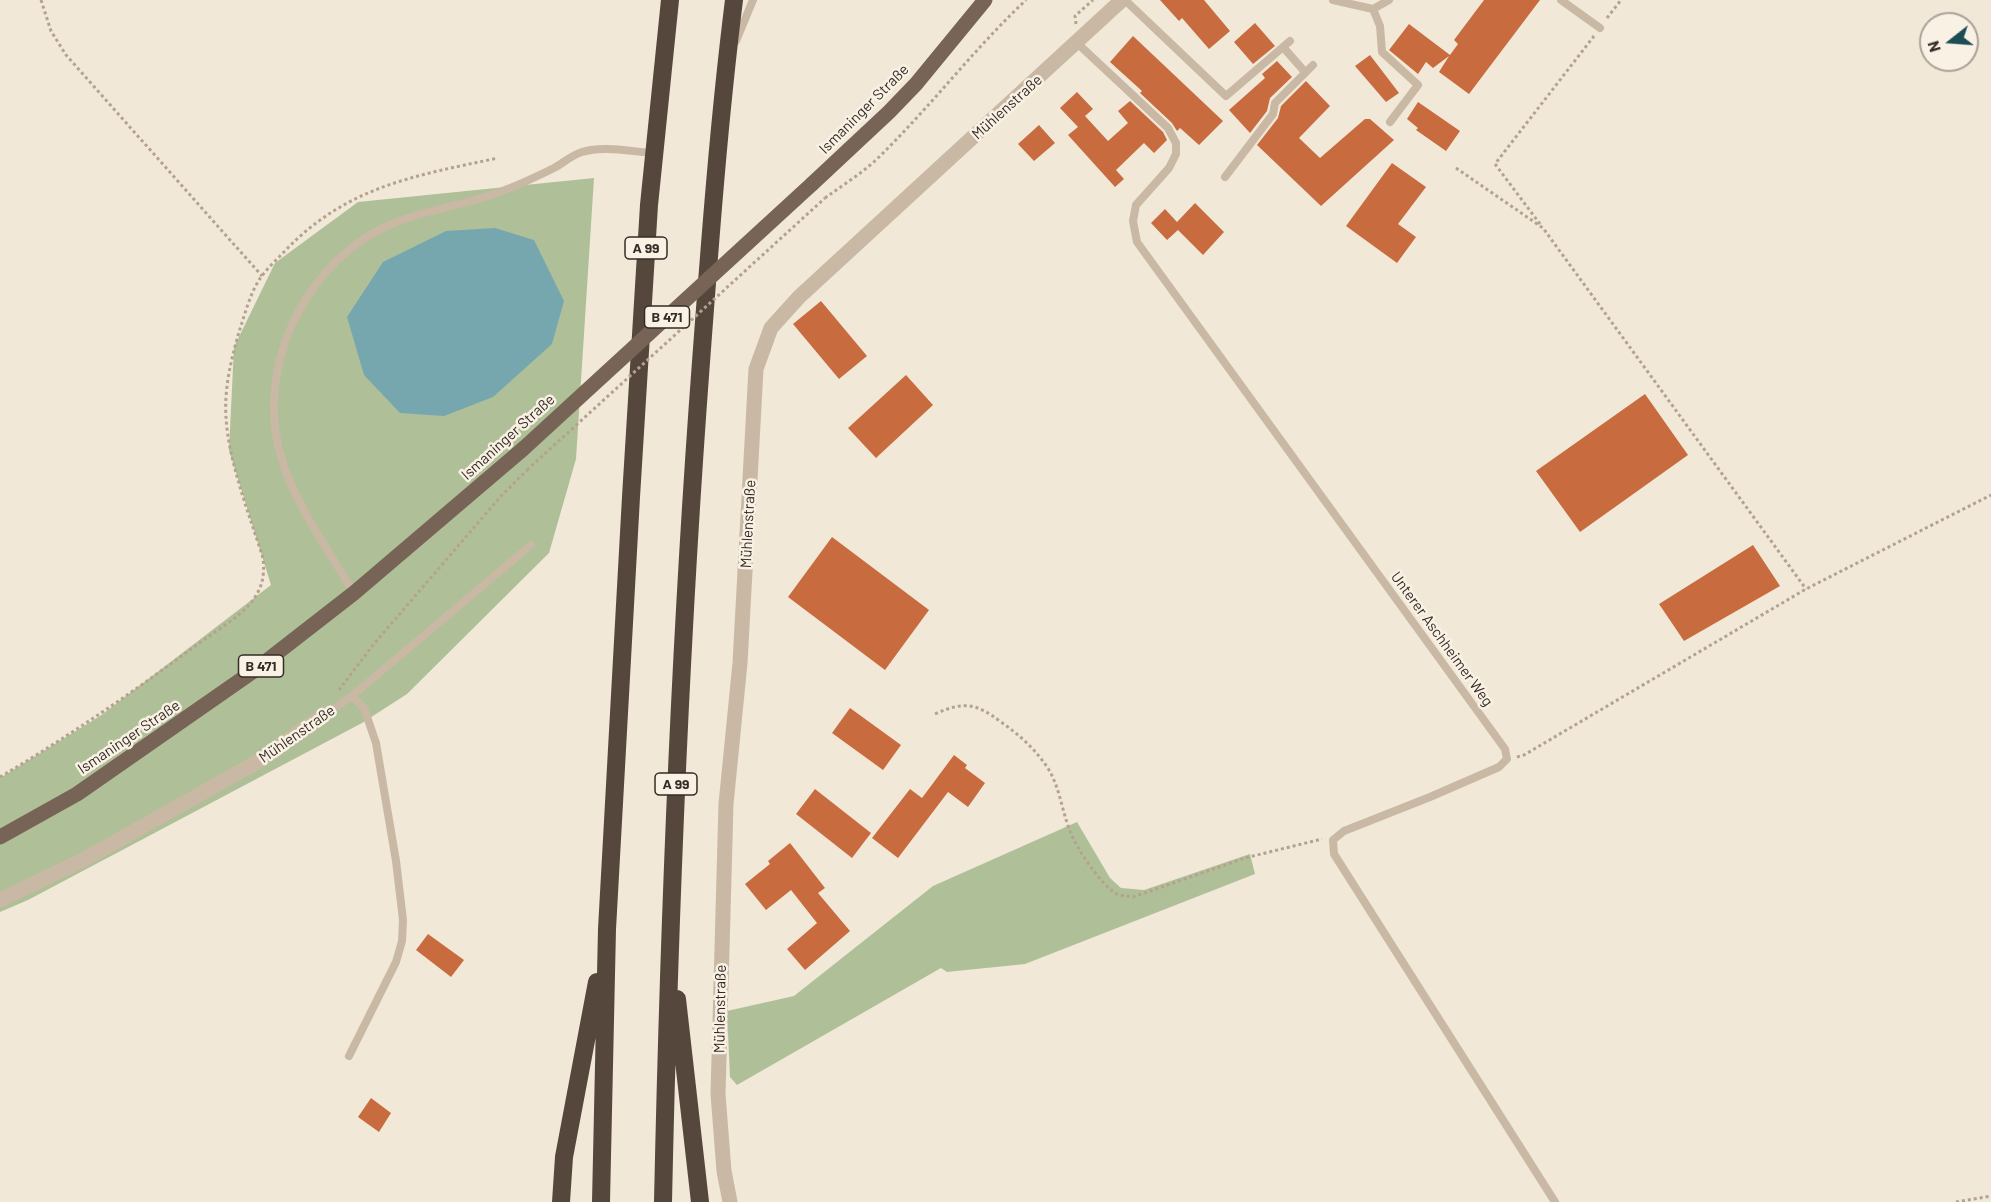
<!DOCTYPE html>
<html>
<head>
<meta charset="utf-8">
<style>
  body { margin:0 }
  #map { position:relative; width:1991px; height:1202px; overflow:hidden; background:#f1e8d8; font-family:Barlow,sans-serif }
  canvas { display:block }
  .north { position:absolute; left:1919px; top:12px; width:60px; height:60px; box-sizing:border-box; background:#f9f1e4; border:2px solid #aaa298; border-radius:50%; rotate:253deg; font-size:16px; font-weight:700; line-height:24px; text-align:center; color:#342c26 }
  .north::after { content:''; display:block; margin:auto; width:21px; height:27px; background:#1b4d56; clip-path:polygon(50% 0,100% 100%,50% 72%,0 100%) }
</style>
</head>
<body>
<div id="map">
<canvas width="1991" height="1202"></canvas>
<div class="north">N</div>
</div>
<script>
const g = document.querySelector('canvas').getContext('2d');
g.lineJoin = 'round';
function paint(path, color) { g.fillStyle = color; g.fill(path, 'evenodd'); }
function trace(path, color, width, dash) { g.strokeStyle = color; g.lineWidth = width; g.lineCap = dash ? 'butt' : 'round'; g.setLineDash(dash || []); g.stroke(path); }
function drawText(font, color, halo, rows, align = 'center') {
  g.font = font + ' Barlow,sans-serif'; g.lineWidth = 5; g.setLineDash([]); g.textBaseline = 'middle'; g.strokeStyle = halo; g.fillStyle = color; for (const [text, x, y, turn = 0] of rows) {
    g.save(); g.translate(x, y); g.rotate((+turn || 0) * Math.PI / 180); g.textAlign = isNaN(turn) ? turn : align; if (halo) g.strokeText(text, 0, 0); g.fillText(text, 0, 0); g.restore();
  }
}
paint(new Path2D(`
  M 594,178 L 576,459 L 549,553 L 407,694 L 362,723 L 28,900 L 0,912 L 0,778 L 100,716 L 271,585 L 229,450 L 234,347 L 275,263 L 358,202 Z
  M 1077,822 L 1110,878 L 1121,888 L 1144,890 L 1250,854 L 1255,874 L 1025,964 L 947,972 L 941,968 L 737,1085 L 730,1077 L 727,1011 L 794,996 L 933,886 Z`), '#afc098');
paint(new Path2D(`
  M 495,228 L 534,240 L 564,301 L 552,344 L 493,397 L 444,416 L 400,413 L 364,375 L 347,317 L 383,262 L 446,231 Z`), '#76a7af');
paint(new Path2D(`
  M 1160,0 L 1204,0 L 1230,31 L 1209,49 L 1182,18 L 1179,21 Z
  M 1484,0 L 1540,0 L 1469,94 L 1439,72 L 1449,56 L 1433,68 L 1426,62 L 1418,74 L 1389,50 L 1409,24 L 1450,55 L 1458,44 L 1454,40 Z
  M 1255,23 L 1275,46 L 1253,64 L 1234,42 Z
  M 1133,36 L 1223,121 L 1199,145 L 1180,128 L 1177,131 L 1172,123 L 1140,93 L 1142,91 L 1110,62 Z
  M 1370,55 L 1399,93 L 1386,102 L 1355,66 Z
  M 1277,61 L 1292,77 L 1270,98 L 1267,111 L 1250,133 L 1229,110 L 1265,78 L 1262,74 Z
  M 1306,81 L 1330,106 L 1299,138 L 1320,158 L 1365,119 L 1370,119 L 1394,140 L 1321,206 L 1257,145 L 1278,118 L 1281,106 Z
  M 1077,92 L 1093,109 L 1085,116 L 1108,141 L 1128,123 L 1118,111 L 1130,101 L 1163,132 L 1167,140 L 1154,153 L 1144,143 L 1116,170 L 1124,179 L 1115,187 L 1068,135 L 1078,127 L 1060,108 Z
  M 1418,102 L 1460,131 L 1446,151 L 1416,130 L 1418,128 L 1407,119 Z
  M 1039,125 L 1055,143 L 1034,161 L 1018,144 Z
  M 1392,163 L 1426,187 L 1398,224 L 1416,237 L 1397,263 L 1346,226 Z
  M 1195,203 L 1224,232 L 1203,255 L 1178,230 L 1167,240 L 1151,223 L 1165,209 L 1177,222 Z
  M 821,301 L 867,356 L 839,379 L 793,324 Z
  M 906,375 L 933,405 L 876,458 L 848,428 Z
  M 1645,394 L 1688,455 L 1580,532 L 1536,471 Z
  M 832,537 L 929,610 L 885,670 L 788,597 Z
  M 1753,545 L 1780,586 L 1684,641 L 1659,604 Z
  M 850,708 L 901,745 L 883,770 L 832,733 Z
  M 954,755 L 967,765 L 965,768 L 985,783 L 968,807 L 948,792 L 898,858 L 872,838 L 910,789 L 922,798 Z
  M 815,789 L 871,833 L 852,858 L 796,814 Z
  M 790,843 L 825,888 L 818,893 L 850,931 L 805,970 L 787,949 L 817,923 L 791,890 L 766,910 L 745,884 L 770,864 L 768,861 Z
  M 428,934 L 464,960 L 451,977 L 416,950 Z
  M 371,1098 L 391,1113 L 379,1132 L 358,1117 Z`), '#c86c3f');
trace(new Path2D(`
  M 41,0 L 51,31 L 66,55 L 262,276
  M 1607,18 L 1621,0
  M 1076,24 L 1075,16 L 1093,0
  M 1456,168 L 1543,228 L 1806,589
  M 825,198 C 843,185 864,172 880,156 C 931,106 974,49 1026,0
  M 1540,224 L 1495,164 L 1594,36
  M 339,690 L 373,645 L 501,496 L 527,470
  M 935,714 C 964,701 976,703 1001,722 C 1020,735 1037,751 1049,770 C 1060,789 1062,811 1070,831 C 1077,849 1099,882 1115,893 C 1120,896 1127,896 1133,897 L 1245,858 L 1322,839
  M 1517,757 L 1524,755 L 1806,589 L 1991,495
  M 0,777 C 66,738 129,695 191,649 C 207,637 237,619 250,604 C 262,589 265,577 263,558 C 250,517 228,460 226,417 C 224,389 231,360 239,332 C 245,314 250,293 261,277 C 267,269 275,261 282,254 C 344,187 413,176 498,158
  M 1956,1202 L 1991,1196`), '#b5a28e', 3, [3, 3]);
trace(new Path2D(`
  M 1125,0 L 1226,96 L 1290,41
  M 1333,0 L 1373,9 L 1389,0
  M 1561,0 L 1600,28
  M 1373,9 L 1380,26 L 1382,52 L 1418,85 L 1390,122
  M 736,41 L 753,0
  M 1077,43 L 1168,128 L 1176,143 L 1176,154 L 1169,168 L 1136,205 L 1133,221 L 1137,242 L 1505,749 L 1507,759 L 1499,767 L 1430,797 L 1344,831 L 1333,840 L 1334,854 L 1555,1202
  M 1283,47 L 1305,72
  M 1225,177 L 1273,114 L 1275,103 L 1313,65
  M 354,593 C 329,551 292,500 280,453 C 257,369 301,274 375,232 C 410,213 451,208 488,196 C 510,189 534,178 554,168 C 563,163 572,155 582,152 C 604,145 632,152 655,153
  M 352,696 L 531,545
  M 324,715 L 352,696 L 364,708 L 376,743 L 396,861 L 403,920 L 402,941 L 396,962 L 349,1056`), '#c9b8a4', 8);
trace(new Path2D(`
  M 0,900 L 85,859 L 257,762 L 324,715
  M 730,1202 L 724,1171 L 718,1094 L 726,804 L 740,663 L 756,369 L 771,328 L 799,297 L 1122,0`), '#c9b8a4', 15);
trace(new Path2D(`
  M 812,184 L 889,112 L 916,84 L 985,0
  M 0,837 L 77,794 L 255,670 L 354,593 L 523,449`), '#776456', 15);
trace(new Path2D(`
  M 677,999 L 700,1202
  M 561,1202 L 564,1157 L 597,982
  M 601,1202 L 607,929 L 631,497 L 649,205 L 670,0
  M 663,1202 C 669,921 680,642 701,362 C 710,241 719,120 734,0`), '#56473d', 18);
trace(new Path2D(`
  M 527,470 L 825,198`), '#b5a28e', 3, [3, 3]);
trace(new Path2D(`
  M 523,449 L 812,184`), '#776456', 15);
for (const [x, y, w] of [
  [646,248,42],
  [667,317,45],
  [261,666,45],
  [676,784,42]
]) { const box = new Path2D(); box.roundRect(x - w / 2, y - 11, w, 22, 4.5); g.fillStyle = '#f9f1e4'; g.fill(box); trace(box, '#342c26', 1.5); }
drawText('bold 14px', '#342c26', null, [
  ["A 99",646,248],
  ["B 471",667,317],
  ["B 471",261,666],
  ["A 99",676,784]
]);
drawText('15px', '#342c26', '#f9f1e4', [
  ["Mühlenstraße",1007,107,-42],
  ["Ismaninger Straße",864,109,-45],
  ["Ismaninger Straße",508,437,-42],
  ["Mühlenstraße",748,524,-87],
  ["Unterer Aschheimer Weg",1442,639,54],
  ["Mühlenstraße",297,734,-35],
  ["Ismaninger Straße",129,737,-34],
  ["Mühlenstraße",720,1009,-89]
]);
</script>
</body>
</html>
